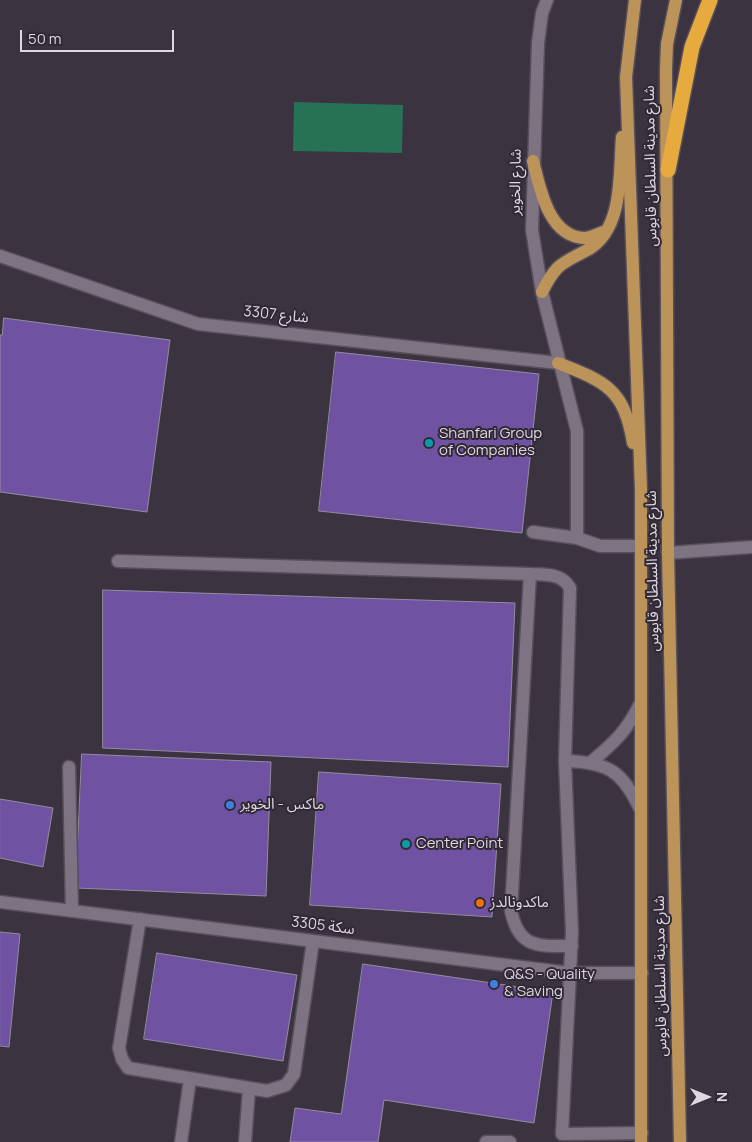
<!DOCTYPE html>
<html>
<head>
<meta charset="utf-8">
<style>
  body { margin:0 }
  #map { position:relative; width:752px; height:1142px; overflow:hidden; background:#3b3340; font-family:Manrope,sans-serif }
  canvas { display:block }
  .north { position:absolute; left:682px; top:1072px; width:50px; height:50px; -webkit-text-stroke:4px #312935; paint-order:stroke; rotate:90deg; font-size:14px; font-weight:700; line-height:20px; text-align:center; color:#ded8e1 }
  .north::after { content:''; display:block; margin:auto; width:18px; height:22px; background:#ded8e1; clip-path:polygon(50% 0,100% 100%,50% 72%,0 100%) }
  .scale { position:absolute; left:20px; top:30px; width:154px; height:22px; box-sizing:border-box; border:2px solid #ded8e1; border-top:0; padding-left:6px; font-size:15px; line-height:18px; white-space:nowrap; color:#ded8e1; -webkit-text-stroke:4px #312935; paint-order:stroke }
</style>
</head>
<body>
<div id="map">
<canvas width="752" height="1142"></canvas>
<div class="north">N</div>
<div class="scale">50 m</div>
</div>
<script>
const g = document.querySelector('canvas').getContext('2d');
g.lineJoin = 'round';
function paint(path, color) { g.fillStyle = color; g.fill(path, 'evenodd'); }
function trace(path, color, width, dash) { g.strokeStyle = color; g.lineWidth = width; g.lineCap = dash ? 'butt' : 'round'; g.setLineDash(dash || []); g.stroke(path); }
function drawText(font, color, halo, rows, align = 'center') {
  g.font = font + ' Manrope,"Noto Sans Arabic",sans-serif'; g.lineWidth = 4; g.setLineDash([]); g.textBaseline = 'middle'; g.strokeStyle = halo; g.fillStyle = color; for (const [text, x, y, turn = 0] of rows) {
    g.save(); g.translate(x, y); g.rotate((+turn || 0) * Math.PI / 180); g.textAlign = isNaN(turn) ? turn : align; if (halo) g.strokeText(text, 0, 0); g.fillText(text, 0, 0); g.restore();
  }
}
paint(new Path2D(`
  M 294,102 L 403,105 L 402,153 L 293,151 Z`), '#277155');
const building = new Path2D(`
  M 4,318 L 170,340 L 147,512 L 0,492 L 0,335 L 2,335 Z
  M 336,352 L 539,374 L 522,533 L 319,511 Z
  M 103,590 L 515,603 L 508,767 L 103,748 Z
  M 82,754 L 271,762 L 266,896 L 76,888 Z
  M 319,772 L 501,784 L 492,917 L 310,905 Z
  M 0,799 L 53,808 L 43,867 L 0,858 Z
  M 0,932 L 20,934 L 9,1047 L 0,1046 Z
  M 157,953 L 297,975 L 283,1061 L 144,1039 Z
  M 363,964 L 553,992 L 534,1123 L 384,1100 L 378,1142 L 290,1142 L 295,1108 L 341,1114 Z`);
paint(building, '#7052a3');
trace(building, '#928d9e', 1);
const minor = new Path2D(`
  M 547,0 L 542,13 L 538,43 L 532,230 L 542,292 L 577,431 L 577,538
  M 0,256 L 198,324 L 558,363
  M 533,532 L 577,538 L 600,546 L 640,546
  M 668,553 L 752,547
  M 118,561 L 530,574 C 546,575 562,573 570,588 L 565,761 L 572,932 L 562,1134 L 642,1133
  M 530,574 L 511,911 C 519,949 539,946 572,946
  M 565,761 C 608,762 623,771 641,811
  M 591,762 C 615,742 627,731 641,702
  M 69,767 L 72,911
  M 0,902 L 570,973 L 642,973
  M 140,919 L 119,1048 L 122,1059 L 128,1068 L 267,1091 L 286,1085 L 294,1074 L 313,941
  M 181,1142 L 190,1079
  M 245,1142 L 249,1089
  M 486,1142 L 510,1142`);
const major = new Path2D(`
  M 635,0 L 626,77 L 641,490 L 641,1142
  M 676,0 L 667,44 L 666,69 L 668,553 L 680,1142
  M 533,161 C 540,188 548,236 584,238 C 590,238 597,234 603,232
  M 542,292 C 557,262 562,264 589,249 C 624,228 619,172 622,137
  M 558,363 C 606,382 624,389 633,443`);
const highway = new Path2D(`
  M 668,170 L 692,47 L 710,0`);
trace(minor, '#574f5a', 15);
trace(major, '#574f5a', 15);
trace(highway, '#574f5a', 18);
trace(minor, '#7d7382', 12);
trace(major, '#bc945a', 12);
trace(highway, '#e6aa3f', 15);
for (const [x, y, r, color] of [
  [429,443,5,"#0f9aa8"],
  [230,805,5,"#3f7fe0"],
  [406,844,5,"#0f9aa8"],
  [480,903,5,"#e8710a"],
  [494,984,5,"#3f7fe0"]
]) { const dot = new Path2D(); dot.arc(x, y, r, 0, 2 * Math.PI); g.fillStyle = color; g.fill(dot); trace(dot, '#312935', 2); }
drawText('15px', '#ded8e1', '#312935', [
  ["شارع مدينة السلطان قابوس",651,166,-91],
  ["شارع الخوير",516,182,-89],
  ["3307 شارع",276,315,6],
  ["شارع مدينة السلطان قابوس",653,571,-91],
  ["3305 سكة",323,926,7],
  ["شارع مدينة السلطان قابوس",661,976,-91]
]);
drawText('15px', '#ded8e1', '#312935', [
  ["Shanfari Group",439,434],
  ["of Companies",439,451],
  ["ماكس - الخوير",240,805],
  ["Center Point",416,844],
  ["ماكدونالدز",490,903],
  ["Q&S - Quality",504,975],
  ["& Saving",504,992]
], 'left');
</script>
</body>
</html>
